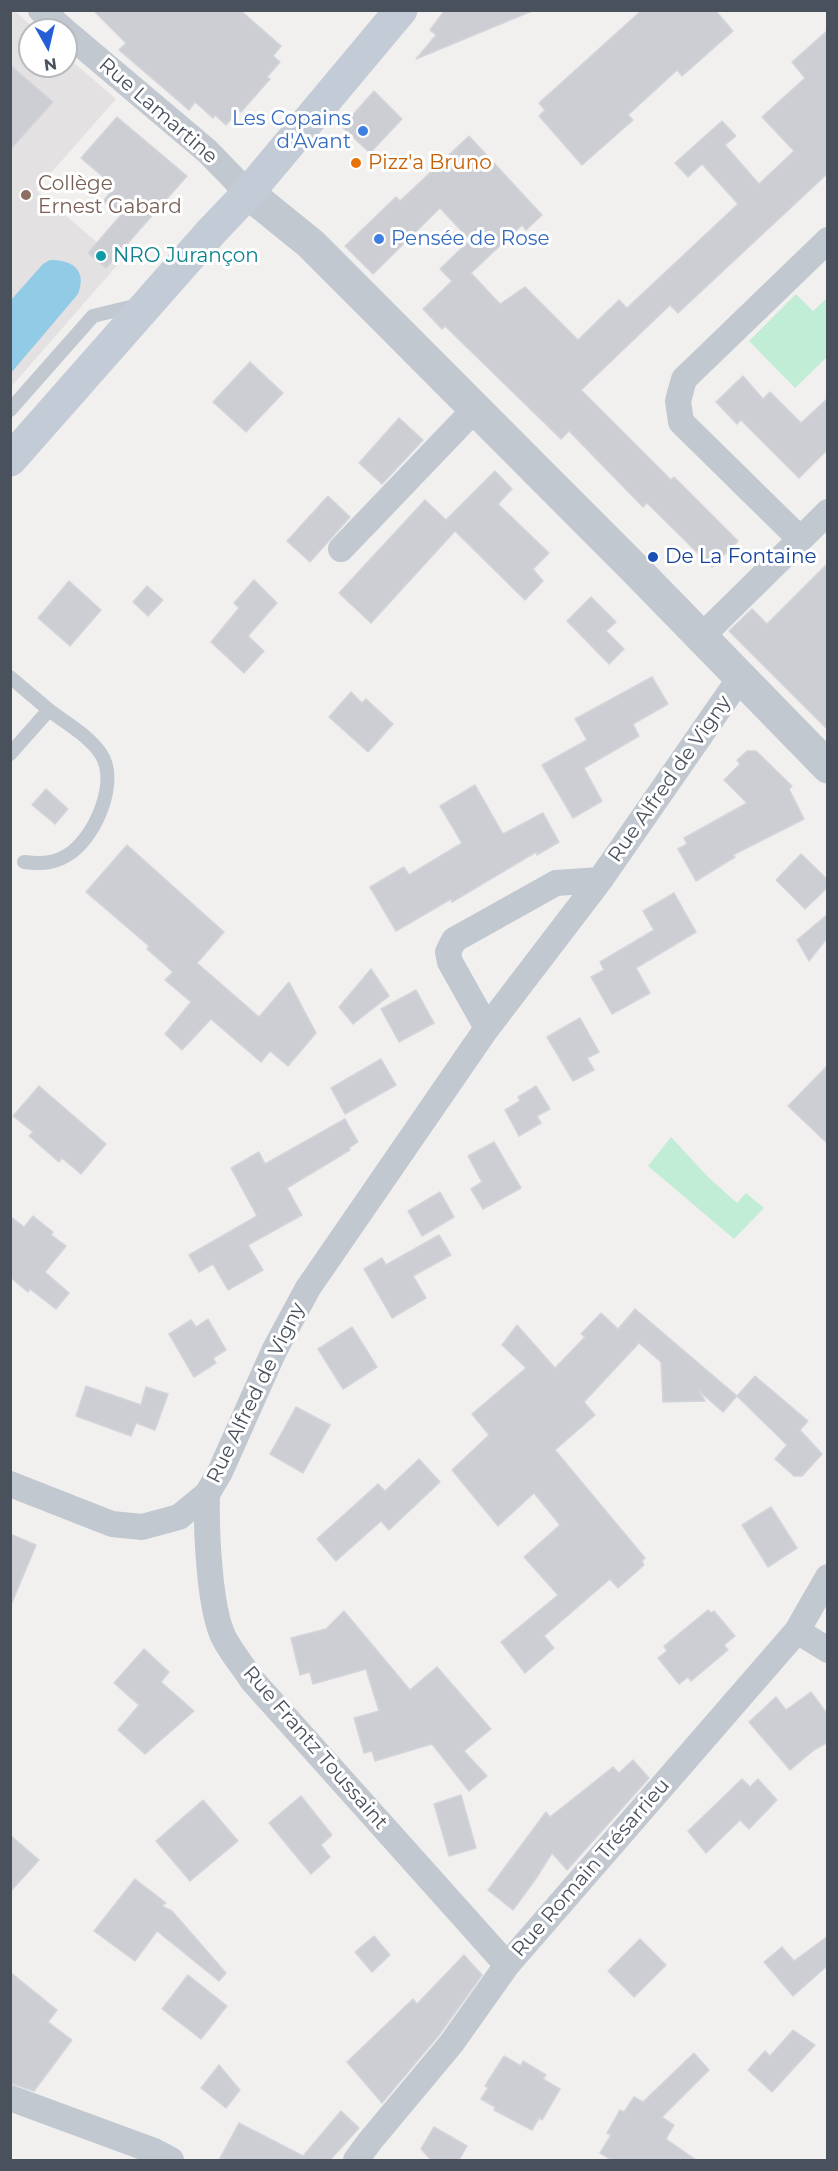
<!DOCTYPE html>
<html>
<head>
<meta charset="utf-8">
<style>
  body { margin:0 }
  #map { position:relative; width:838px; height:2171px; overflow:hidden; background:#f2f0ef; font-family:Montserrat,sans-serif }
  canvas { display:block }
  .frame { position:absolute; inset:0; border:12px solid #48515c; pointer-events:none }
  .north { position:absolute; left:18px; top:18px; width:60px; height:60px; box-sizing:border-box; background:#fff; border:2px solid #b6b9be; border-radius:50%; rotate:172deg; font-size:16px; font-weight:700; line-height:24px; text-align:center; color:#48515c }
  .north::after { content:''; display:block; margin:auto; width:21px; height:27px; background:#255fd6; clip-path:polygon(50% 0,100% 100%,50% 72%,0 100%) }
</style>
</head>
<body>
<div id="map">
<canvas width="838" height="2171"></canvas>
<div class="frame"></div>
<div class="north">N</div>
</div>
<script>
const g = document.querySelector('canvas').getContext('2d');
g.lineJoin = 'round';
function paint(path, color) { g.fillStyle = color; g.fill(path, 'evenodd'); }
function trace(path, color, width, dash) { g.strokeStyle = color; g.lineWidth = width; g.lineCap = dash ? 'butt' : 'round'; g.setLineDash(dash || []); g.stroke(path); }
function drawText(font, color, halo, rows, align = 'center') {
  g.font = font + ' Montserrat,sans-serif'; g.lineWidth = 6; g.setLineDash([]); g.textBaseline = 'middle'; g.strokeStyle = halo; g.fillStyle = color; for (const [text, x, y, turn = 0] of rows) {
    g.save(); g.translate(x, y); g.rotate((+turn || 0) * Math.PI / 180); g.textAlign = isNaN(turn) ? turn : align; if (halo) g.strokeText(text, 0, 0); g.fillText(text, 0, 0); g.restore();
  }
}
paint(new Path2D(`
  M 14,10 L 36,30 L 30,30 L 30,66 L 66,66 L 66,56 L 116,99 L 36,190 L 120,262 L 11,387 L 10,11 Z`), '#e3e1e1');
paint(new Path2D(`
  M 796,294 L 813,311 L 827,298 L 828,356 L 795,388 L 749,341 Z
  M 671,1137 L 709,1178 L 737,1203 L 746,1193 L 764,1208 L 734,1239 L 648,1166 Z`), '#c1ecd6');
paint(new Path2D(`
  M 50,260 C 73,260 87,270 78,294 L 11,373 L 11,300 L 43,264 Z`), '#91cbe6');
const building = new Path2D(`
  M 93,10 L 240,10 L 281,46 L 273,56 L 280,62 L 267,77 L 270,79 L 241,112 L 239,110 L 226,125 L 215,115 L 213,118 L 195,102 L 189,110 L 119,50 L 126,43 Z
  M 445,10 L 532,10 L 532,11 L 416,59 L 436,35 L 430,30 Z
  M 642,10 L 715,10 L 733,31 L 682,76 L 677,70 L 628,115 L 633,120 L 582,165 L 539,116 L 545,110 L 539,103 Z
  M 828,30 L 828,173 L 678,313 L 670,305 L 581,390 L 671,480 L 674,477 L 738,541 L 712,567 L 647,503 L 643,507 L 569,431 L 561,439 L 445,326 L 442,329 L 423,309 L 452,281 L 440,269 L 470,240 L 440,208 L 373,274 L 345,246 L 396,197 L 400,201 L 469,136 L 542,215 L 526,230 L 522,225 L 471,273 L 500,304 L 525,287 L 578,340 L 619,300 L 627,308 L 738,204 L 702,164 L 688,177 L 675,163 L 722,121 L 736,136 L 725,145 L 759,184 L 794,151 L 762,117 L 805,78 L 792,62 Z
  M 10,65 L 53,102 L 10,150 Z
  M 374,91 L 402,119 L 370,153 L 342,127 Z
  M 117,117 L 187,176 L 106,268 L 88,253 L 120,216 L 103,201 L 115,187 L 81,158 Z
  M 250,362 L 283,393 L 246,432 L 213,402 Z
  M 743,376 L 763,399 L 770,392 L 801,423 L 828,398 L 828,449 L 799,478 L 741,420 L 737,424 L 716,402 Z
  M 399,418 L 423,440 L 382,484 L 359,463 Z
  M 495,471 L 512,489 L 498,504 L 549,553 L 533,569 L 543,581 L 525,600 L 455,531 L 371,623 L 339,593 L 425,500 L 446,520 Z
  M 328,496 L 350,517 L 310,562 L 287,541 Z
  M 828,563 L 828,730 L 729,631 L 752,609 L 767,624 Z
  M 254,580 L 277,603 L 248,636 L 264,651 L 244,673 L 211,642 L 239,608 L 234,603 Z
  M 69,581 L 101,610 L 70,646 L 38,618 Z
  M 147,586 L 163,600 L 148,616 L 133,602 Z
  M 591,597 L 616,622 L 606,631 L 624,649 L 609,664 L 567,621 Z
  M 652,677 L 668,704 L 633,724 L 639,736 L 584,768 L 602,801 L 573,818 L 542,765 L 587,740 L 575,719 Z
  M 351,692 L 362,703 L 366,699 L 393,724 L 368,752 L 329,717 Z
  M 747,751 L 756,751 L 792,786 L 789,789 L 804,819 L 733,855 L 735,857 L 696,881 L 678,849 L 687,844 L 684,838 L 747,803 L 724,780 L 740,764 L 737,760 Z
  M 475,785 L 503,834 L 543,813 L 559,842 L 537,855 L 536,852 L 452,902 L 451,899 L 396,931 L 370,887 L 404,867 L 409,875 L 462,843 L 440,806 Z
  M 46,789 L 68,809 L 55,824 L 32,805 Z
  M 127,845 L 224,932 L 197,963 L 259,1017 L 289,982 L 316,1033 L 288,1066 L 270,1051 L 261,1062 L 211,1019 L 182,1050 L 165,1034 L 191,1002 L 165,980 L 173,972 L 147,949 L 149,946 L 86,892 Z
  M 801,854 L 828,880 L 828,887 L 805,909 L 776,880 Z
  M 674,893 L 696,932 L 636,968 L 650,993 L 612,1014 L 591,977 L 604,970 L 600,962 L 654,930 L 643,911 Z
  M 828,914 L 828,937 L 809,961 L 797,940 Z
  M 371,969 L 389,996 L 353,1024 L 339,1007 Z
  M 416,990 L 434,1023 L 399,1042 L 381,1009 Z
  M 580,1018 L 599,1052 L 587,1058 L 594,1070 L 573,1081 L 547,1037 Z
  M 381,1059 L 396,1085 L 345,1114 L 331,1088 Z
  M 828,1065 L 828,1144 L 788,1106 Z
  M 39,1086 L 106,1144 L 81,1174 L 62,1158 L 59,1162 L 29,1136 L 33,1132 L 13,1116 Z
  M 536,1086 L 550,1109 L 537,1116 L 541,1123 L 519,1136 L 505,1110 L 520,1101 L 518,1097 Z
  M 345,1119 L 358,1142 L 349,1148 L 350,1150 L 287,1188 L 302,1215 L 248,1245 L 263,1270 L 228,1290 L 213,1264 L 199,1272 L 189,1255 L 257,1216 L 231,1168 L 259,1152 L 265,1164 Z
  M 494,1142 L 521,1188 L 483,1209 L 471,1189 L 482,1182 L 468,1156 Z
  M 440,1192 L 454,1217 L 422,1236 L 408,1211 Z
  M 10,1216 L 24,1227 L 33,1216 L 53,1232 L 51,1235 L 66,1246 L 45,1272 L 69,1293 L 56,1309 L 30,1289 L 28,1292 L 10,1277 Z
  M 439,1235 L 451,1255 L 413,1276 L 426,1298 L 392,1318 L 364,1269 L 382,1258 L 386,1265 Z
  M 635,1309 L 737,1396 L 755,1376 L 808,1421 L 800,1430 L 822,1454 L 802,1476 L 794,1476 L 775,1459 L 787,1445 L 737,1396 L 723,1412 L 699,1391 L 705,1401 L 663,1402 L 661,1362 L 639,1343 L 584,1402 L 595,1415 L 555,1450 L 645,1558 L 642,1561 L 644,1565 L 618,1588 L 610,1579 L 544,1636 L 554,1648 L 525,1673 L 501,1642 L 558,1595 L 524,1557 L 560,1525 L 534,1493 L 498,1526 L 452,1470 L 489,1435 L 472,1414 L 526,1368 L 502,1345 L 517,1325 L 555,1368 L 585,1337 L 581,1334 L 601,1313 L 618,1329 Z
  M 208,1319 L 226,1350 L 213,1358 L 216,1363 L 194,1377 L 169,1334 L 191,1320 L 196,1327 Z
  M 352,1327 L 377,1367 L 343,1389 L 318,1349 Z
  M 86,1386 L 141,1405 L 146,1387 L 168,1394 L 155,1430 L 136,1423 L 131,1436 L 76,1416 Z
  M 296,1407 L 330,1425 L 303,1473 L 270,1454 Z
  M 419,1459 L 440,1482 L 389,1530 L 381,1521 L 336,1561 L 317,1539 L 378,1484 L 385,1491 Z
  M 771,1507 L 797,1548 L 768,1567 L 742,1525 Z
  M 10,1534 L 36,1545 L 11,1605 L 10,1605 Z
  M 708,1610 L 711,1613 L 714,1611 L 735,1636 L 724,1645 L 728,1650 L 691,1681 L 688,1677 L 679,1684 L 658,1658 L 667,1651 L 664,1646 Z
  M 344,1611 L 410,1690 L 437,1667 L 491,1729 L 464,1751 L 487,1776 L 469,1791 L 432,1744 L 375,1761 L 372,1751 L 364,1753 L 354,1718 L 379,1711 L 366,1669 L 313,1684 L 310,1672 L 300,1675 L 291,1638 L 326,1629 Z
  M 144,1649 L 169,1672 L 161,1682 L 194,1711 L 145,1754 L 118,1730 L 139,1705 L 114,1683 Z
  M 811,1692 L 828,1715 L 828,1742 L 814,1750 L 790,1770 L 749,1722 L 776,1697 L 786,1710 Z
  M 633,1760 L 649,1778 L 567,1870 L 552,1853 L 535,1880 L 513,1910 L 488,1890 L 546,1812 L 550,1817 L 613,1767 L 619,1773 Z
  M 742,1779 L 750,1787 L 758,1779 L 777,1800 L 749,1829 L 740,1820 L 706,1853 L 688,1831 Z
  M 461,1795 L 476,1848 L 449,1856 L 434,1804 Z
  M 301,1796 L 332,1835 L 321,1845 L 330,1857 L 311,1874 L 269,1823 Z
  M 203,1800 L 238,1841 L 190,1881 L 156,1841 Z
  M 10,1835 L 39,1860 L 10,1892 Z
  M 135,1879 L 166,1903 L 162,1906 L 172,1911 L 226,1973 L 219,1981 L 157,1931 L 135,1961 L 94,1931 Z
  M 374,1936 L 390,1955 L 372,1972 L 355,1952 Z
  M 828,1936 L 828,1965 L 793,1996 L 764,1962 L 782,1947 L 794,1961 Z
  M 640,1939 L 666,1965 L 634,1997 L 608,1971 Z
  M 464,1955 L 482,1975 L 439,2035 L 382,2103 L 347,2062 L 413,1999 L 417,2004 Z
  M 10,1972 L 57,2010 L 48,2022 L 72,2040 L 34,2091 L 10,2083 Z
  M 188,1975 L 227,2006 L 201,2039 L 162,2009 Z
  M 793,2030 L 815,2045 L 772,2092 L 748,2070 L 765,2051 L 770,2056 Z
  M 694,2053 L 709,2070 L 662,2117 L 674,2125 L 666,2139 L 696,2160 L 612,2160 L 600,2153 L 611,2135 L 607,2133 L 620,2110 L 624,2112 L 634,2097 L 643,2102 Z
  M 504,2056 L 521,2066 L 523,2061 L 546,2075 L 543,2079 L 560,2089 L 542,2120 L 539,2118 L 532,2130 L 494,2110 L 495,2107 L 481,2099 L 488,2088 L 485,2086 Z
  M 219,2065 L 240,2090 L 226,2108 L 201,2088 Z
  M 341,2111 L 359,2128 L 330,2160 L 219,2160 L 239,2123 L 303,2156 Z
  M 434,2127 L 467,2146 L 459,2160 L 431,2160 L 421,2149 Z`);
paint(building, '#cdced4');
trace(building, '#d4d5da', 1.5);
trace(new Path2D(`
  M 10,410 L 93,316 L 138,305
  M 10,677 C 23,688 36,699 49,710 C 67,724 88,735 101,754 C 119,781 96,834 72,852 C 56,864 42,864 24,862
  M 10,754 L 49,710`), '#c1c8d0', 14);
trace(new Path2D(`
  M 41,10 L 64,30
  M 66,32 L 207,151 L 248,193
  M 800,539 L 681,422 L 678,401 L 684,379 L 828,240
  M 341,549 L 474,410
  M 701,637 L 828,512
  M 487,1028 L 450,962 L 448,952 L 454,940 L 556,883 L 600,880
  M 10,1484 L 112,1524 L 142,1527 L 179,1517 L 207,1494 L 220,1472 L 274,1351 L 308,1288 L 487,1028 L 600,880 L 740,678
  M 207,1494 C 206,1527 209,1609 224,1638 C 231,1652 243,1666 252,1680 L 507,1965
  M 797,1631 L 828,1650
  M 10,2098 L 154,2151 L 171,2160
  M 356,2160 L 370,2141 L 451,2044 L 507,1965 L 797,1631 L 828,1577`), '#c1c8d0', 26);
trace(new Path2D(`
  M 248,193 L 311,244 L 636,570 L 828,767`), '#c1c8d0', 33);
trace(new Path2D(`
  M 10,460 L 211,232 L 248,193 L 401,10`), '#c3cbd7', 33);
for (const [x, y, r, color] of [
  [363,131,6,"#3f7fe0"],
  [356,163,6,"#e8710a"],
  [26,195,6,"#8d6e63"],
  [379,239,6,"#3f7fe0"],
  [101,256,6,"#0f9aa8"],
  [653,557,6,"#1a4fb4"]
]) { const dot = new Path2D(); dot.arc(x, y, r, 0, 2 * Math.PI); g.fillStyle = color; g.fill(dot); trace(dot, '#fff', 2); }
drawText('20px', '#48515c', '#fff', [
  ["Rue Lamartine",158,111,41],
  ["Rue Alfred de Vigny",670,779,-55],
  ["Rue Alfred de Vigny",256,1393,-64],
  ["Rue Frantz Toussaint",315,1748,49],
  ["Rue Romain Trésarrieu",591,1868,-49]
]);
drawText('20px', '#366cbe', '#fff', [
  ["Les Copains",351,119],
  ["d'Avant",351,142],
  ["Pensée de Rose",391,239,"left"]
], 'right');
drawText('20px', '#c56008', '#fff', [
  ["Pizz'a Bruno",368,163]
], 'left');
drawText('20px', '#785e54', '#fff', [
  ["Collège",38,184],
  ["Ernest Gabard",38,207]
], 'left');
drawText('20px', '#0d838f', '#fff', [
  ["NRO Jurançon",113,256]
], 'left');
drawText('20px', '#164399', '#fff', [
  ["De La Fontaine",665,557]
], 'left');
</script>
</body>
</html>
